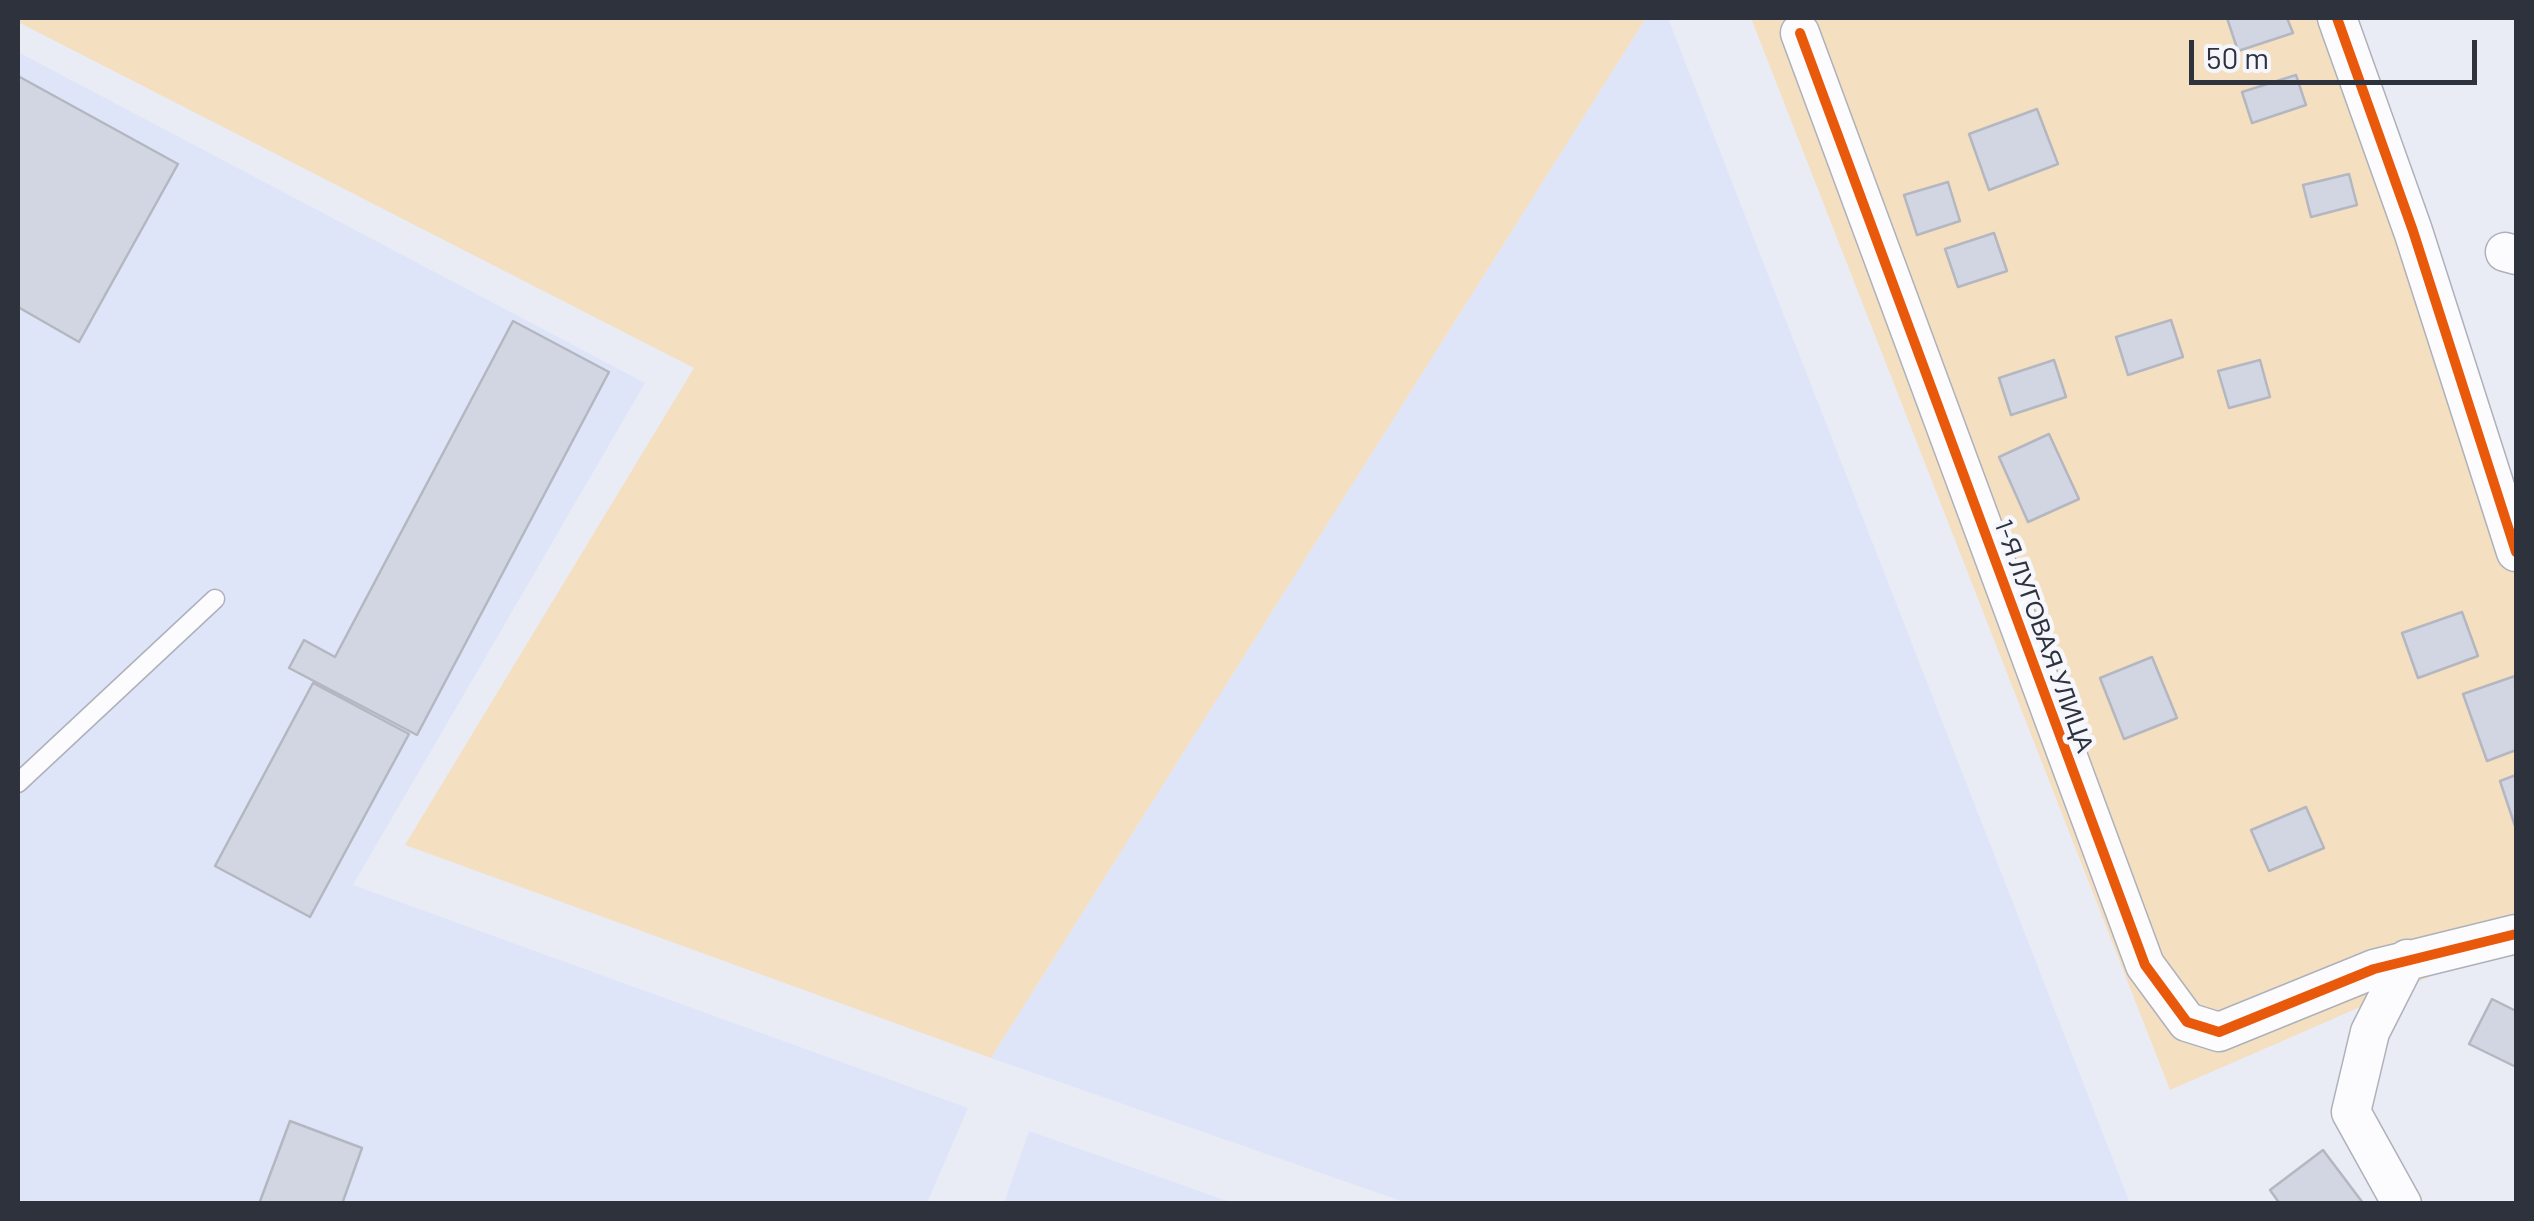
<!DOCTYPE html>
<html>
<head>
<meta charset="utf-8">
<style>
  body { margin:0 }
  #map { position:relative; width:2534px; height:1221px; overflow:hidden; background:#e9ecf5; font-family:Barlow,sans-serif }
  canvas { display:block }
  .frame { position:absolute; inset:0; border:20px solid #2e323d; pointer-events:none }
  .scale { position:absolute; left:2189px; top:40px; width:288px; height:45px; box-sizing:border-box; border:5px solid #2e323d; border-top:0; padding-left:12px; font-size:30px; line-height:35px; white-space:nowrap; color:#2e323d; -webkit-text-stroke:8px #f5f7fd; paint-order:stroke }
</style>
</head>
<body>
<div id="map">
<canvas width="2534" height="1221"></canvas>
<div class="frame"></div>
<div class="scale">50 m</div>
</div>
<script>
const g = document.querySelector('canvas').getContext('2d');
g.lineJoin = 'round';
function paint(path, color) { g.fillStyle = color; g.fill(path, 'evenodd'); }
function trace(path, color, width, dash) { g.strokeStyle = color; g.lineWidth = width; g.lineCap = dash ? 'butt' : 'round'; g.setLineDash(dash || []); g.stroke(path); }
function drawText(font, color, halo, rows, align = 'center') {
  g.font = font + ' Barlow,sans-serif'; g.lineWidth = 9; g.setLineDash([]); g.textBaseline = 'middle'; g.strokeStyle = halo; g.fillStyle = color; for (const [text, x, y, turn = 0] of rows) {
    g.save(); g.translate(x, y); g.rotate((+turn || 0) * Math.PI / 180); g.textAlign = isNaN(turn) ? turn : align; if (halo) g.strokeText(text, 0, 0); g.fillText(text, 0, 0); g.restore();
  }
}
paint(new Path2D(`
  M 1646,18 L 1668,18 L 2130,1203 L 1407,1203 L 991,1058 Z
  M 18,52 L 645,383 L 353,885 L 968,1108 L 927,1203 L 18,1203 Z
  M 1029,1131 L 1233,1203 L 1004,1203 Z`), '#dfe5f9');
paint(new Path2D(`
  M 18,18 L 1646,18 L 991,1058 L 405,845 L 694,368 L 18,22 Z
  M 1751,18 L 2324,18 L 2516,537 L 2516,939 L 2170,1090 Z`), '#f4dfc0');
const building = new Path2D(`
  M 2227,18 L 2287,18 L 2293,33 L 2238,51 Z
  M 2296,75 L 2306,105 L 2252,123 L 2242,92 Z
  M 18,76 L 178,164 L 79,342 L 18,307 Z
  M 2037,109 L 2058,164 L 1989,190 L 1969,134 Z
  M 2349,174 L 2357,205 L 2311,217 L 2303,185 Z
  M 1948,182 L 1960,221 L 1917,235 L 1904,195 Z
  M 1994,233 L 2007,271 L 1958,287 L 1945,249 Z
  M 2171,320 L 2183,357 L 2128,375 L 2116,337 Z
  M 513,321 L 609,372 L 417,735 L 289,668 L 304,640 L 335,657 Z
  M 2054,360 L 2066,397 L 2011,415 L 1999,378 Z
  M 2260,360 L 2270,397 L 2229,408 L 2218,371 Z
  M 2049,434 L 2079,499 L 2028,522 L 1999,457 Z
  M 2462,612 L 2478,656 L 2418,678 L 2402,633 Z
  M 2152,657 L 2177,718 L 2124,739 L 2100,678 Z
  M 2515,676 L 2516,750 L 2487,761 L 2463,694 Z
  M 313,683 L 409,734 L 310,917 L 215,866 Z
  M 2516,775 L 2516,829 L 2500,781 Z
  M 2306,807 L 2324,848 L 2269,871 L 2251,830 Z
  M 2492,999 L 2516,1011 L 2516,1067 L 2469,1044 Z
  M 290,1121 L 362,1148 L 342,1204 L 259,1204 Z
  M 2323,1150 L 2363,1203 L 2280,1204 L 2270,1190 Z`);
paint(building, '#d2d6e3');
trace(building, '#b4b7c0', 2.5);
const lane = new Path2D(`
  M 18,783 L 215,599`);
const street = new Path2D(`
  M 2337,18 L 2413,231 L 2516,552
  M 1800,33 L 2145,965 L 2187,1022 L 2219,1032 L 2374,969 L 2516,934
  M 2505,252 L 2516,255
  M 2402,1204 L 2351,1112 L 2370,1032 L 2407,959`);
trace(lane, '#aeb1b9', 21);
trace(street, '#aeb1b9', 41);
trace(lane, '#fcfcfe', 18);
trace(street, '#fcfcfe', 38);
trace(new Path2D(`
  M 2337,18 L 2413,231 L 2516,552
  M 1800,33 L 2145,965 L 2187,1022 L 2219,1032 L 2374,969 L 2516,934`), '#e8590c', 10);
drawText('25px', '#2e323d', '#f5f7fd', [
  ["1-Я ЛУГОВАЯ УЛИЦА",2044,636,70]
]);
</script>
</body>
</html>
